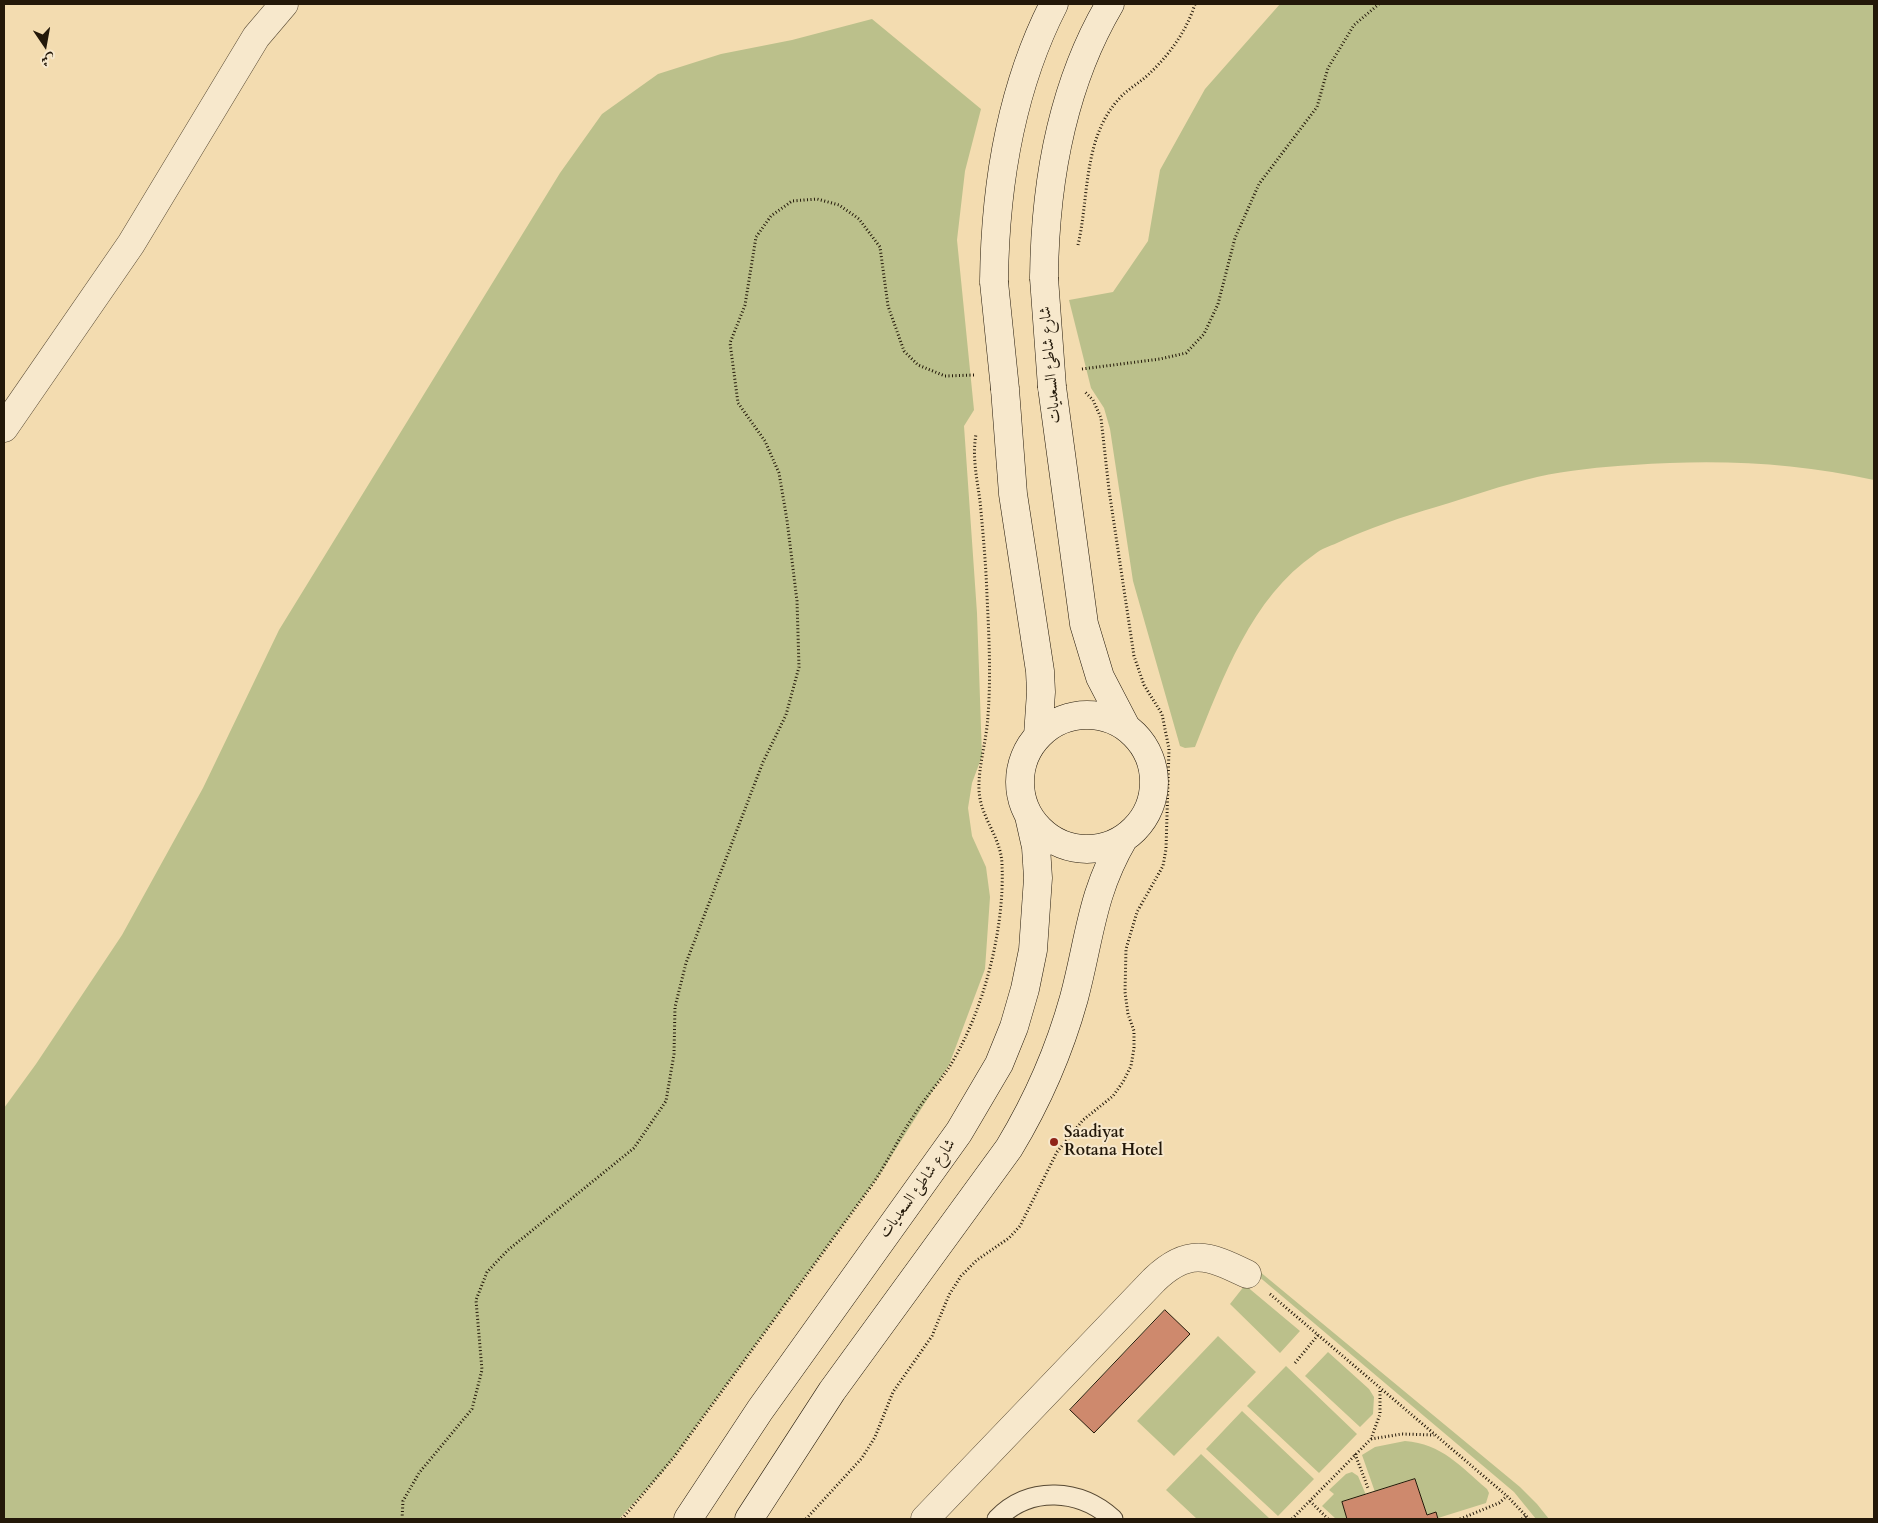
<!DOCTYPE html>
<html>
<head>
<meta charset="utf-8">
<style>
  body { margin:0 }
  #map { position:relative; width:1878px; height:1523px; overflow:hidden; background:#f3dcb0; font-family:Cardo,Amiri,serif }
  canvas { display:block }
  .frame { position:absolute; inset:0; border:5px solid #231809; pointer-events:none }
  .north { position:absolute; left:20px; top:20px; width:50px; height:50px; -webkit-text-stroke:4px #f7e8cc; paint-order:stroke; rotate:168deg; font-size:14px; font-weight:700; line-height:20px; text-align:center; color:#231809 }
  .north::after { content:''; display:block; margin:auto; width:18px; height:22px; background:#231809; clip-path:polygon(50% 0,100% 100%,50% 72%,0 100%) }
</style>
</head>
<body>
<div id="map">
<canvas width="1878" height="1523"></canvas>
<div class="frame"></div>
<div class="north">ش</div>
</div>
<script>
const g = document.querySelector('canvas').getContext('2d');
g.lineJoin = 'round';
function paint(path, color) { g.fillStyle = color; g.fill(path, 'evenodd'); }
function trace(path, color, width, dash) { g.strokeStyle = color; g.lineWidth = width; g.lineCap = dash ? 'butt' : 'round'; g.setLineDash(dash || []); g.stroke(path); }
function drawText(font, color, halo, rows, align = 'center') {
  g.font = font + ' Cardo,Amiri,serif'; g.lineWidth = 4; g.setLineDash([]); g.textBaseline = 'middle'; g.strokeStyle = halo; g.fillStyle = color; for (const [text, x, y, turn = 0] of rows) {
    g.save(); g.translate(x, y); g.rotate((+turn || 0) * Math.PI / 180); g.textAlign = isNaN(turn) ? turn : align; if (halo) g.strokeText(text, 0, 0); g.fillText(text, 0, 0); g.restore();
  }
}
paint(new Path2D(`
  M 1280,4 L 1874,4 L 1874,480 C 1794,462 1714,459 1633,465 C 1601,467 1568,470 1537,477 C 1503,485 1469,497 1436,507 C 1402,517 1369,528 1337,543 C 1330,546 1321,549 1315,554 C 1251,598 1223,678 1195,747 L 1185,748 L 1180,746 L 1133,581 L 1110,429 L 1104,408 L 1091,388 L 1069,300 L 1113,292 L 1148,241 L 1160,170 L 1205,89 Z
  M 872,19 L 981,109 L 965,171 L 957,240 L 974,410 L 964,426 L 977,613 L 982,756 L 972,783 L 968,808 L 972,836 L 986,867 L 990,897 L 985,969 L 949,1065 L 880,1174 L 665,1469 L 619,1519 L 4,1519 L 4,1108 L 36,1064 L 122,935 L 203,788 L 279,630 L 560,173 L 602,114 L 658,74 L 721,54 L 792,40 Z
  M 1259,1271 L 1520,1487 L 1537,1504 L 1549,1519 L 1536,1519 L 1514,1492 L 1257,1275 Z
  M 1245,1285 L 1300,1331 L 1280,1353 L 1230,1304 Z
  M 1218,1336 L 1256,1372 L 1174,1456 L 1137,1421 Z
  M 1328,1352 L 1369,1389 L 1374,1397 L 1373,1414 L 1360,1427 L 1305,1376 Z
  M 1286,1366 L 1357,1434 L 1319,1473 L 1247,1406 Z
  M 1242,1411 L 1314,1479 L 1278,1516 L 1206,1449 Z
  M 1405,1441 C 1442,1444 1460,1466 1487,1489 L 1489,1493 L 1486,1503 L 1438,1518 L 1436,1512 L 1427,1515 L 1415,1479 L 1375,1492 L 1362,1455 L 1375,1447 Z
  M 1201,1454 L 1270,1519 L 1197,1519 L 1166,1490 Z
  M 1352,1472 L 1358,1476 L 1366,1495 L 1342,1502 L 1347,1519 L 1336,1519 L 1322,1506 L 1334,1494 L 1329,1490 L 1346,1474 Z`), '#bbc08b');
const building = new Path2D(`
  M 1165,1310 L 1190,1334 L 1094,1433 L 1070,1410 Z
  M 1415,1479 L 1427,1515 L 1436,1512 L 1438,1519 L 1347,1519 L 1342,1502 Z`);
paint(building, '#ce896d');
trace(building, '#231809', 1);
const lane = new Path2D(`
  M 997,1519 C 1030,1485 1080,1489 1113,1519`);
const street = new Path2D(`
  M 4,428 L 131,244 L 256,37 L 284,4
  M 925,1519 L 1154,1280 C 1188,1247 1208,1255 1247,1274`);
const secondary = new Path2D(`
  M 1044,278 C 1045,182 1061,87 1110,4
  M 994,282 C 995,186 1010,90 1054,4
  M 1052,387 L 1084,624 L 1100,677 L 1126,727
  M 1005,389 L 1013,494 L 1040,671 L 1041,692 L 1038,736
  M1020 782a67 67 0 1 1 134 0a67 67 0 1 1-134 0Z
  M 688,1519 L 760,1410 L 959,1132 L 999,1064 L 1014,1027 L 1025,989 L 1033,950 L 1038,878 L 1036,847 L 1029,816
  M 749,1519 L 832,1391 L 1009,1148 C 1038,1100 1059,1052 1074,998 C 1090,938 1091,894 1124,838`);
trace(lane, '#574933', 21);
trace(street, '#574933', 29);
trace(secondary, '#231809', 29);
trace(new Path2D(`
  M 1078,245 C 1089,198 1083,139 1118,100 C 1127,89 1140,83 1150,73 C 1170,54 1187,30 1195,4
  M 1082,369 L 1160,359 L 1186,353 L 1204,334 L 1218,304 L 1235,238 L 1259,184 L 1317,107 L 1328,68 L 1354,25 L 1379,4
  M 1270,1294 L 1507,1496 L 1529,1519
  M 1295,1363 L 1318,1335
  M 1371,1439 L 1402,1434 L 1434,1435
  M 1355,1454 L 1368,1488
  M 1310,1501 L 1328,1519
  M 402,1519 L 403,1501 L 419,1473 L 472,1409 L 482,1370 L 476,1300 L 487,1272 L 508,1250 L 634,1148 L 666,1101 L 674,1054 L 675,1007 L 686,963 L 763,762 L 786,715 L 799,667 L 797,601 L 787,520 L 779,473 L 765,441 L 738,403 L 730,343 L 745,305 L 756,237 L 771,216 L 792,201 L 817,199 L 839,205 L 859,219 L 880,247 L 888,306 L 904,351 L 918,365 L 945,376 L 974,375
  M 622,1519 L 674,1457 L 872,1185 C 887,1163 898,1139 913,1117 C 923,1100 937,1085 948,1069 C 983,1014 1005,930 1002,864 C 1001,837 980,817 979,790 C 978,767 987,739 988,715 C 991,676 989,636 987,596 C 986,565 983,533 980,501 C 977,479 972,457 976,434
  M 806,1519 L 862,1458 L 875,1437 L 893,1392 L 932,1336 L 949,1295 L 961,1276 L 977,1260 L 1009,1238 L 1020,1226 L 1057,1152 L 1083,1120 L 1113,1096 L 1123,1082 L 1131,1066 L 1134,1048 L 1134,1031 L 1128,1014 L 1125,992 L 1126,949 L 1137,912 L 1163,866 L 1166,849 L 1169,749 L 1162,714 L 1144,685 L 1134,656 L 1109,490 L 1101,418 L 1093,400 L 1085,392
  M 1292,1519 L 1371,1439 L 1380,1414 L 1380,1389
  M 1460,1519 L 1499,1503 L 1507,1496
  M 1522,1519 L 1527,1515`), '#231809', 3, [1, 2.5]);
trace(lane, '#f7e8cc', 19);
trace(street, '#f7e8cc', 28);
trace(secondary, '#f7e8cc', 28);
const secondaryBridge = new Path2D(`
  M 1044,278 L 1052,387
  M 994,282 L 1005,389`);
trace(secondaryBridge, '#231809', 29, []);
trace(secondaryBridge, '#f7e8cc', 28);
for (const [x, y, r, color] of [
  [1054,1142,5,"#8f2418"]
]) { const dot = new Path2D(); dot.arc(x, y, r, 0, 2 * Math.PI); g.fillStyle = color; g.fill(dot); trace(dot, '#f7e8cc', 2); }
drawText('16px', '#231809', '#f7e8cc', [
  ["شارع شاطئ السعديات",1051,365,-95],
  ["شارع شاطئ السعديات",918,1189,-54]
]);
drawText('bold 16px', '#231809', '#f7e8cc', [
  ["Saadiyat",1064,1133],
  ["Rotana Hotel",1064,1151]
], 'left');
</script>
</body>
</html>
